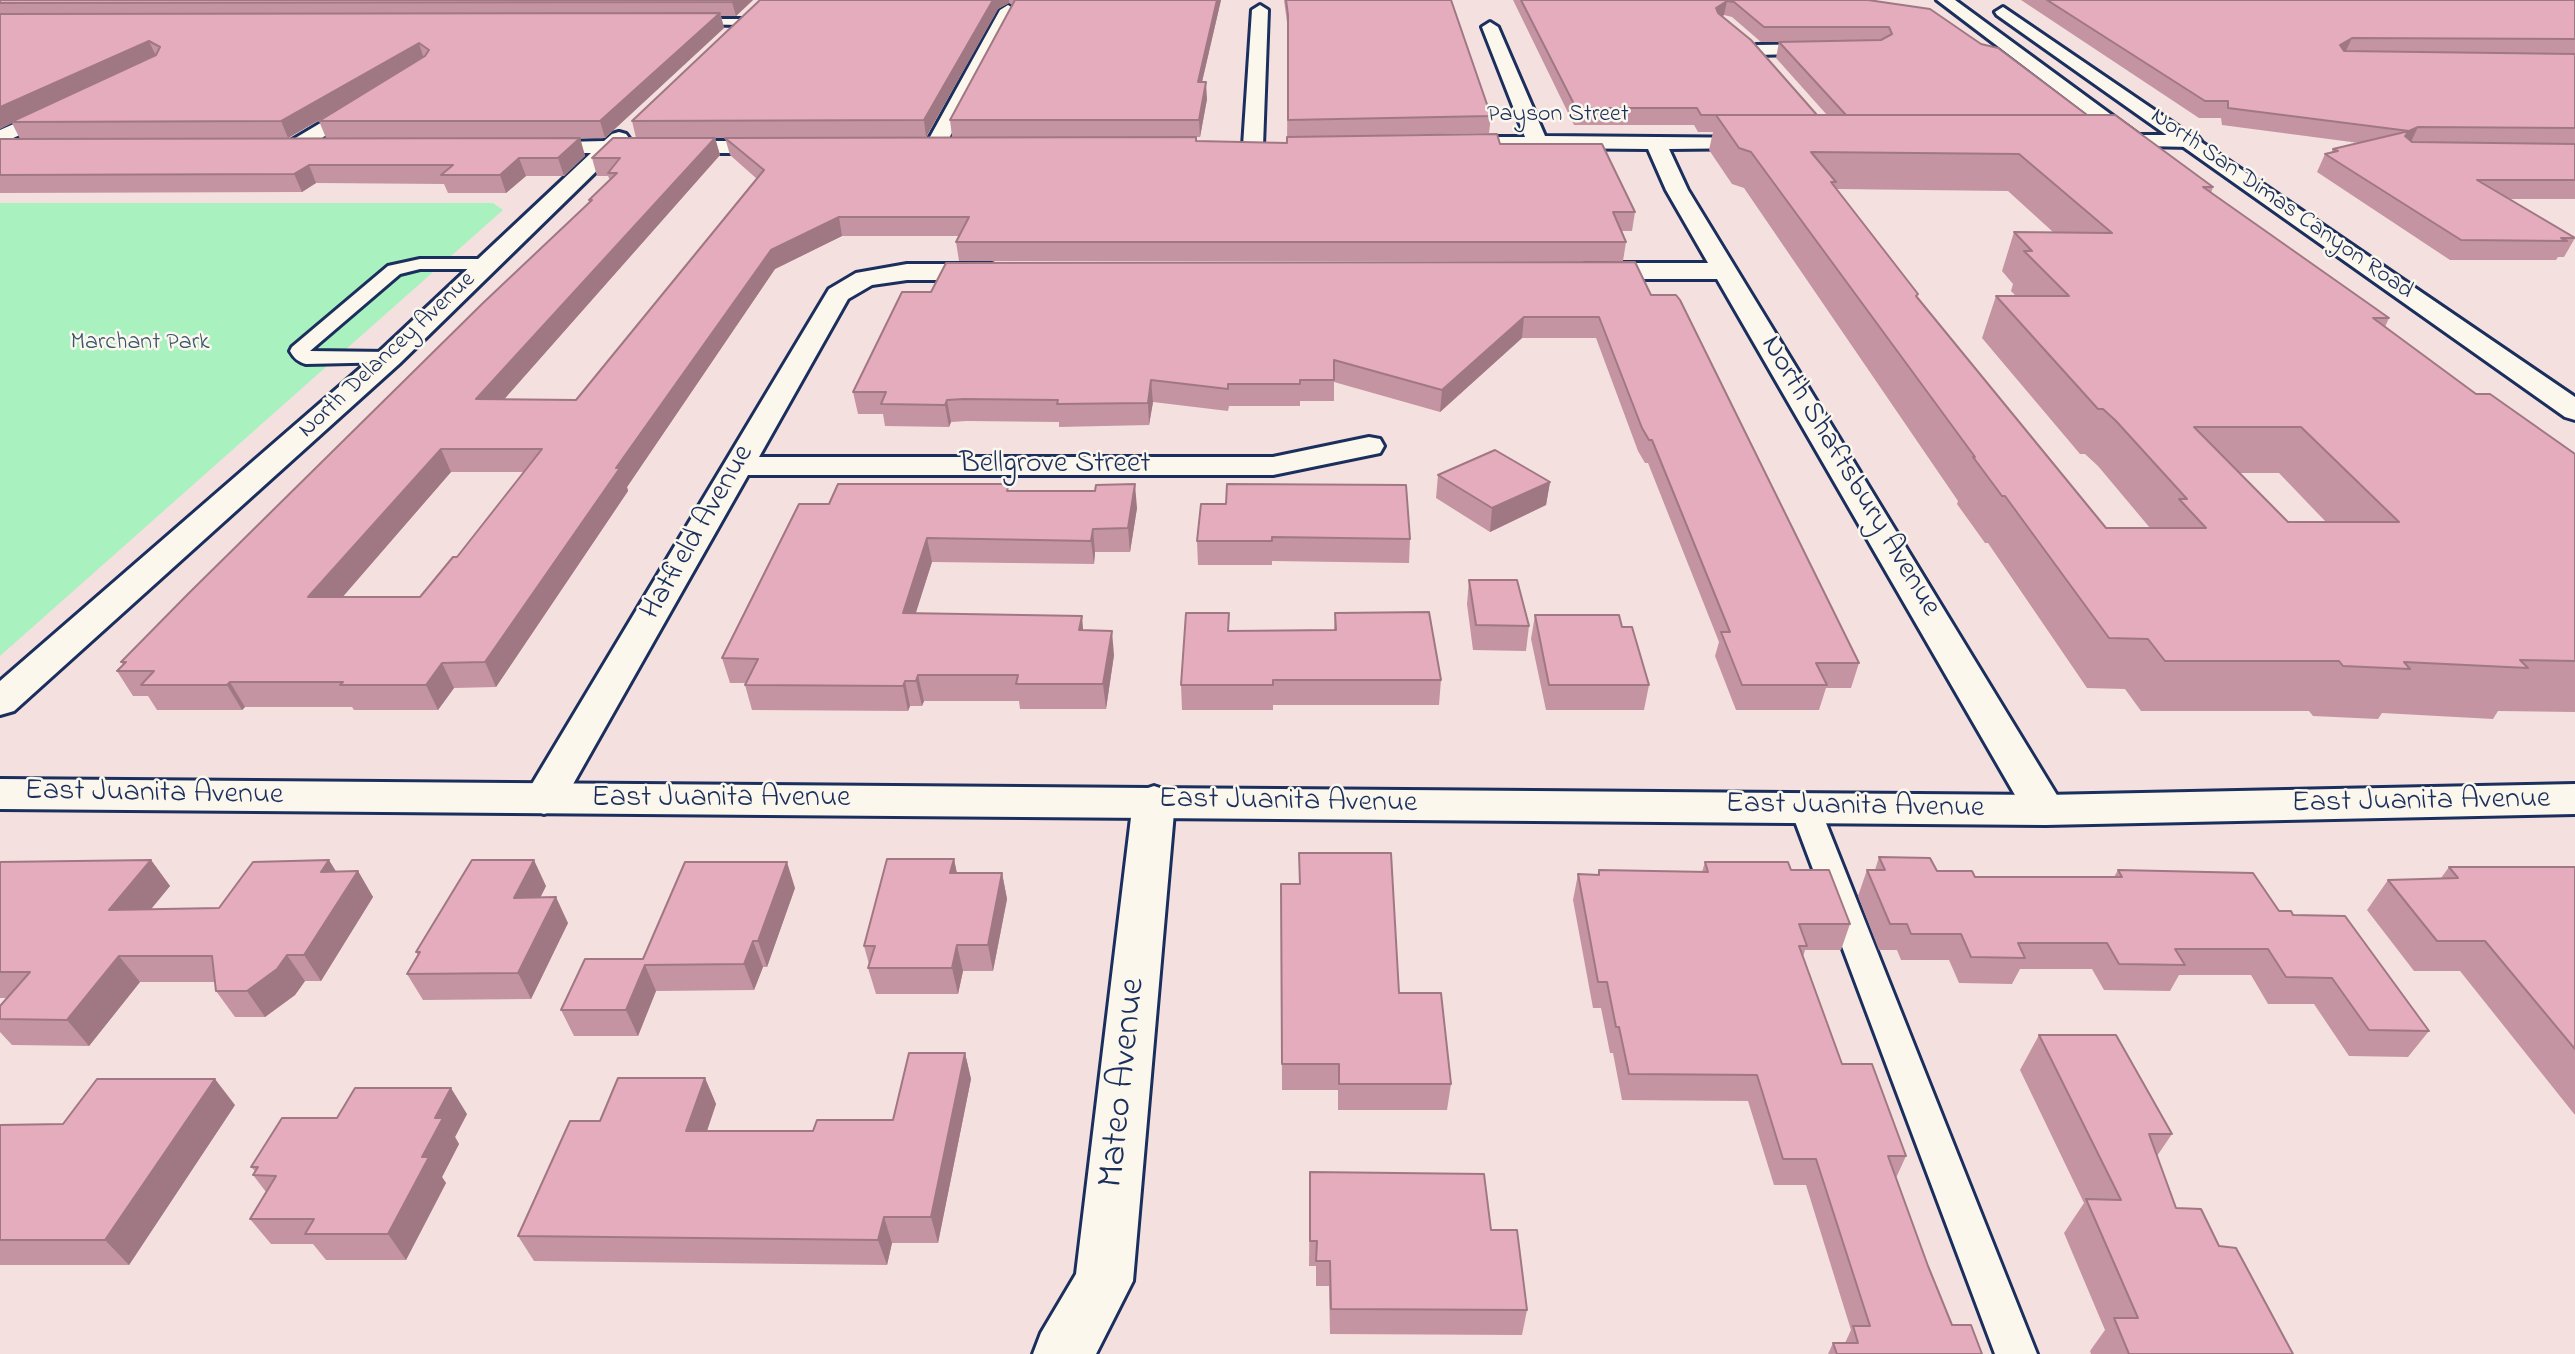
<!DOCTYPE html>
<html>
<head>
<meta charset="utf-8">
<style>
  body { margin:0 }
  canvas { display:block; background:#f4e0de }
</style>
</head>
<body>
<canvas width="2575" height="1354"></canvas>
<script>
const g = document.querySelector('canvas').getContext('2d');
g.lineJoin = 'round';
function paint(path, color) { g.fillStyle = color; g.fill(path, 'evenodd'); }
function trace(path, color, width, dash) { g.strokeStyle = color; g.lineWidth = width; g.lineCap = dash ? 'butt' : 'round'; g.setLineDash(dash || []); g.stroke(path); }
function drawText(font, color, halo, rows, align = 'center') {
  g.font = font + ' "Indie Flower",sans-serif'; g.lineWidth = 5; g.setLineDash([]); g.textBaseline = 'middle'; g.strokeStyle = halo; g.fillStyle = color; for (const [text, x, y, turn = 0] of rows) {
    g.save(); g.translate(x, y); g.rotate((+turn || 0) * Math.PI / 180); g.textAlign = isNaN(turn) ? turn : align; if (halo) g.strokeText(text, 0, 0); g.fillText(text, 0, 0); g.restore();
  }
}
paint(new Path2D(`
  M 0,203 L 493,203 L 503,210 L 0,656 Z`), '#a9f1bf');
const lane = new Path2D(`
  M 688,19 L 742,19 L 748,22 L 742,25 L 684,24 L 682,22 Z
  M 420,259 L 487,259 L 495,264 L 487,269 L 420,269 L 400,274 L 310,351 L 389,352 L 396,354 L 399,358 L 396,362 L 306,364 C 298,362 294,358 290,351 L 292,347 L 388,266 Z
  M 1805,798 L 1815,801 L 1820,808 L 2037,1354 L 1995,1354 L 1790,808 L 1795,801 Z`);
const street = new Path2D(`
  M 1008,5 L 1016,10 L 945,146 L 942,150 L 928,150 L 925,146 L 1000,10 Z
  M 1260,5 L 1268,10 L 1263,146 L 1260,150 L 1246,150 L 1243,146 L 1252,10 Z
  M 1490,22 L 1498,27 L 1545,136 L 1769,138 L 1772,142 L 1769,146 L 1762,148 L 1669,149 L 1688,190 L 2066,810 L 2060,821 L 2045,825 L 2030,821 L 1717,279 L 1588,279 L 1579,276 L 1575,271 L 1579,266 L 1588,263 L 1708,263 L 1666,190 L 1648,149 L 1441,147 L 1438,143 L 1441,139 L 1448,137 L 1525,137 L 1482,27 Z
  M 1831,44 L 1840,49 L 1837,53 L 1756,55 L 1747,50 L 1756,45 Z
  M 366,96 L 376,102 L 373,106 L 301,151 L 287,151 L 284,147 L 287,143 Z
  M 61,103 L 68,105 L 71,109 L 68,113 L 0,144 L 0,130 Z
  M 619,132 L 626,134 L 629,138 L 627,141 L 778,141 L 785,143 L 788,147 L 785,151 L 778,153 L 615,153 L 399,364 L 14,711 L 0,715 L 0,681 L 379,352 L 591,153 L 531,153 L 524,151 L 521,147 L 524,143 L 604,141 L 612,134 Z
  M 2099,135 L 2191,135 L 2198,137 L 2201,141 L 2198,145 L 2191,147 L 2092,145 L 2089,141 L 2092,137 Z
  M 907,264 L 992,264 L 1001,267 L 1005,272 L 1001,277 L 992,280 L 907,280 L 872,285 L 848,299 L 759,457 L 1273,457 L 1369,437 L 1380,439 L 1384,446 L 1380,453 L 1273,475 L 748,475 L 559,809 L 544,814 L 529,809 L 523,799 L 829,289 L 856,273 Z
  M 1154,786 L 1169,791 L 1175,801 L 1133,1281 L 1096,1354 L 1033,1354 L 1041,1333 L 1076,1274 L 1133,801 L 1139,791 Z`);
const secondary = new Path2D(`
  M 1937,0 L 1955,0 L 2147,141 L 2150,145 L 2147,149 L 2133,149 Z
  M 2003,7 L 2575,397 L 2575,420 L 2565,417 L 1997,15 L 1995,12 Z
  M 0,779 L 2045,795 L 2575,784 L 2575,814 L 2045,825 L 0,809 Z`);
trace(lane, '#1b2f5e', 6);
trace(street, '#1b2f5e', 6);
trace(secondary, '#1b2f5e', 6);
paint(lane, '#fbf7ec');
paint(street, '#fbf7ec');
paint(secondary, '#fbf7ec');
paint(new Path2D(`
  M 0,0 L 753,0 L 736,16 L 721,16 L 724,28 L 605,138 L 580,138 L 585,156 L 564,176 L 526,176 L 506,193 L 448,193 L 444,184 L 316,183 L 302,192 L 0,193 L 0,139 L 20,139 L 12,123 L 0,129 ZM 342,107 L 319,121 L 326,138 L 288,138 Z
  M 760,0 L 1221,0 L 1202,82 L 1207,99 L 1200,137 L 1196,137 L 1196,141 L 1287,143 L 1288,30 L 1284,0 L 1451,0 L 1491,116 L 1489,133 L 1341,136 L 1500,144 L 1635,212 L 1632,231 L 1622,231 L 1626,242 L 1623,261 L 959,261 L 956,242 L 959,236 L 842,236 L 775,269 L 627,487 L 628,491 L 496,687 L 454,688 L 438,710 L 354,710 L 352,707 L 245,707 L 242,710 L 157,710 L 148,696 L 133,696 L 117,671 L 123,665 L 121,662 L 590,202 L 589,200 L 610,180 L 608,176 L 597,176 L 592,158 L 636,138 L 632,121 ZM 1009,3 L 1012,5 L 950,120 L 952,137 L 926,137 L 998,9 ZM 715,138 L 725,138 L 730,155 L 757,179 L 576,400 L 504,399 L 720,155 ZM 451,472 L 524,472 L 457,557 L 420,597 L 342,597 Z
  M 1513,0 L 1868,0 L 2087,115 L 2213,187 L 2211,193 L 2389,318 L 2385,327 L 2476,394 L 2575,454 L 2575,712 L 2498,711 L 2493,719 L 2382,713 L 2378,719 L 2313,716 L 2309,711 L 2141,711 L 2125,689 L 2087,688 L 1988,543 L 1985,543 L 1957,504 L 1958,501 L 1744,188 L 1732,184 L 1709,150 L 1713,132 L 1698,132 L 1694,125 L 1574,125 ZM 1724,15 L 1732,17 L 1761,42 L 1779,42 L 1776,58 L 1827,115 L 1817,115 L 1722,17 ZM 1836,189 L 2008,191 L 2053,232 L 2014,232 L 2002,271 L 2013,284 L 2011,291 L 2016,296 L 1996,296 L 1982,338 L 2080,454 L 2085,454 L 2098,466 L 2150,528 L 2106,528 L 1917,298 ZM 2239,473 L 2279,473 L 2326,522 L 2288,522 Z
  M 2021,0 L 2575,0 L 2575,199 L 2508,199 L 2575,238 L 2564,257 L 2558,257 L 2556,260 L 2450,260 L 2317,172 L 2325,154 L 2331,153 L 2333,149 L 2359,143 L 2222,125 L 2221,118 L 2199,118 Z
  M 1651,295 L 1859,663 L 1851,688 L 1826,688 L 1819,710 L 1736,710 L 1715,656 L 1719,642 L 1648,463 L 1645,463 L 1638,451 L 1596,338 L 1522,338 L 1440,412 L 1334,382 L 1334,401 L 1300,401 L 1300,406 L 1229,406 L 1228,411 L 1153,402 L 1149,425 L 1059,427 L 1059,422 L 967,421 L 951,422 L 949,427 L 885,426 L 883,414 L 858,414 L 853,392 Z
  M 1438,475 L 1550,482 L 1546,505 L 1490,532 L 1436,498 Z
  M 1011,491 L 1137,508 L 1130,552 L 1095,552 L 1094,564 L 932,562 L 915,613 L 1083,630 L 1114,655 L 1106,709 L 1020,709 L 1019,701 L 924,701 L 922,706 L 910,706 L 908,711 L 752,710 L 745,685 L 746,683 L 730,683 L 722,658 L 829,504 Z
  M 1201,504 L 1410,539 L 1409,563 L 1272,561 L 1272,565 L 1198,565 L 1197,541 Z
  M 1469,580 L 1529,626 L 1526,651 L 1473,650 L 1467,604 Z
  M 1229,613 L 1229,631 L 1334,630 L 1335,613 L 1441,680 L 1439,705 L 1273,705 L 1273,710 L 1182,710 L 1181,685 Z
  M 1535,615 L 1622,627 L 1649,685 L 1644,710 L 1546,710 L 1531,639 Z
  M 1879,857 L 1937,871 L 1975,877 L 2114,877 L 2118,870 L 2293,915 L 2429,1031 L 2408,1057 L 2349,1056 L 2314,1004 L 2268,1004 L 2251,975 L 2179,975 L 2170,991 L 2104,990 L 2092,969 L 2020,969 L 2012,984 L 1959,983 L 1949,960 L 1901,960 L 1897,950 L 1879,950 L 1858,896 L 1867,870 L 1875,870 Z
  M 954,859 L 957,873 L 1002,873 L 1007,899 L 993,971 L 963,971 L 958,994 L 876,994 L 868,968 L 869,964 L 864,946 Z
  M 151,860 L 170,886 L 151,909 L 219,908 L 336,872 L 358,871 L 373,897 L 321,981 L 305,981 L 295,995 L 265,1017 L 235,1017 L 216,991 L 215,982 L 140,982 L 89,1046 L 12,1045 L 0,1032 L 0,1006 L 7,998 L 0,998 L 0,862 Z
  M 1705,862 L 1791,870 L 1850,924 L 1841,950 L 1805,950 L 1803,957 L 1842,1064 L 1906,1156 L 1896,1178 L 1928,1266 L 1952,1325 L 1982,1354 L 1828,1354 L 1833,1343 L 1845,1343 L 1851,1330 L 1806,1185 L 1774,1185 L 1748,1101 L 1622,1100 L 1613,1053 L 1610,1053 L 1601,1008 L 1593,1008 L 1573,900 L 1578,874 L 1598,875 L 1599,870 L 1702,872 Z
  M 2449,867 L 2575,867 L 2575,1115 L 2460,971 L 2414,971 L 2367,910 L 2388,880 L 2441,878 Z
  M 1281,884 L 1399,993 L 1451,1084 L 1447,1110 L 1338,1110 L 1338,1090 L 1282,1090 Z
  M 546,886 L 540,898 L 568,923 L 531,999 L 423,1000 L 407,974 L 418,955 L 416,952 Z
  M 795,888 L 767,967 L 763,967 L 754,990 L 656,991 L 638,1036 L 574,1036 L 561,1010 L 643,959 Z
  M 2039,1035 L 2172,1134 L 2157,1156 L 2176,1208 L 2219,1246 L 2293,1354 L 2091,1354 L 2090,1351 L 2105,1330 L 2064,1233 L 2084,1203 L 2020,1070 Z
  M 965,1053 L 971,1079 L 938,1243 L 892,1243 L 887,1265 L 534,1261 L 518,1236 L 600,1121 L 705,1078 L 716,1104 L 707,1131 L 813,1131 L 893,1120 Z
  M 235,1105 L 129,1265 L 0,1265 L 0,1125 L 63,1124 Z
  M 467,1114 L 455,1137 L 459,1144 L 442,1177 L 446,1183 L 406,1260 L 326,1260 L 313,1244 L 271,1244 L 250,1219 L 266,1192 L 253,1175 L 255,1171 L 251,1167 L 337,1118 Z
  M 1310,1172 L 1491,1230 L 1527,1310 L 1522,1335 L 1330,1334 L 1329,1286 L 1316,1286 L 1316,1266 L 1309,1266 Z`), '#c594a3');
paint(new Path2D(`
  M 734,0 L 753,0 L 736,16 L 732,2 Z
  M 993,0 L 1009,0 L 1009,3 L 998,9 L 926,137 L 924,120 Z
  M 1217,0 L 1221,0 L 1198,99 L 1198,82 Z
  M 1727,1 L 1724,15 L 1713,22 L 1716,8 Z
  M 720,13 L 724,28 L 605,138 L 600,121 Z
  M 2352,38 L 2345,53 L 2340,45 Z
  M 149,41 L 156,56 L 11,122 L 12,123 L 0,129 L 0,107 Z
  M 419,43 L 424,59 L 288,138 L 281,121 Z
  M 1206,82 L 1207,99 L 1200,137 L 1199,120 Z
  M 2418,127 L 2410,144 L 2405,136 L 2409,131 Z
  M 580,138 L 585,156 L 564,176 L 558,158 Z
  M 715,138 L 720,155 L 485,421 L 476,399 Z
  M 519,158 L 526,176 L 506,193 L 500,175 Z
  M 309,165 L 316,183 L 302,192 L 294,174 Z
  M 839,217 L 842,236 L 775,269 L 627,487 L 628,491 L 496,687 L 485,662 L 616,468 L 771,250 Z
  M 1524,317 L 1522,338 L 1440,412 L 1442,390 Z
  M 1151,380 L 1153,402 L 1149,425 L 1148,403 Z
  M 947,400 L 951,422 L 949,427 L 945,405 Z
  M 441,449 L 451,472 L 321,622 L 308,597 Z
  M 1550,482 L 1546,505 L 1490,532 L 1492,508 Z
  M 1135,484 L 1137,508 L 1130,552 L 1128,528 Z
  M 1093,529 L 1095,552 L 1094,564 L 1091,541 Z
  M 927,538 L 932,562 L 908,638 L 903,613 Z
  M 1082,616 L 1084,640 L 1079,630 Z
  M 1112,631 L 1114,655 L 1106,709 L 1103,684 Z
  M 442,663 L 454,688 L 438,710 L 426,685 Z
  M 918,675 L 924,701 L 922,706 L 916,681 Z
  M 905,681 L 910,706 L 908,711 L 903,686 Z
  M 230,682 L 245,707 L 242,710 L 227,685 Z
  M 954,859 L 959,885 L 950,873 Z
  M 151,860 L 170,886 L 129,936 L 109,910 Z
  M 329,860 L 345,886 L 321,872 Z
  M 534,860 L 546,886 L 527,924 L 514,898 Z
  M 787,862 L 795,888 L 767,967 L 758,941 Z
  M 358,871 L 373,897 L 321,981 L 304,955 Z
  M 1002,873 L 1007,899 L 993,971 L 988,945 Z
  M 556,897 L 568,923 L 531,999 L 518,973 Z
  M 753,941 L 763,967 L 754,990 L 744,964 Z
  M 957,945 L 963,971 L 958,994 L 952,968 Z
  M 287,955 L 305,981 L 295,995 L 265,1017 L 247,991 Z
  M 119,956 L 140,982 L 89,1046 L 67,1020 Z
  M 645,965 L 656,991 L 638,1036 L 626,1010 Z
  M 965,1053 L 971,1079 L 938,1243 L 931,1217 Z
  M 705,1078 L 716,1104 L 698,1157 L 686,1131 Z
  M 215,1079 L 235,1105 L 129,1265 L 105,1240 Z
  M 451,1088 L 467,1114 L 455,1137 L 459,1144 L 442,1177 L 446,1183 L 406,1260 L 388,1234 L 422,1157 L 435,1118 Z
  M 884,1217 L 892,1243 L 887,1265 L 878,1240 Z`), '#a07884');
const building = new Path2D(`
  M 0,0 L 734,0 L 732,2 L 0,3 Z
  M 760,0 L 993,0 L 924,120 L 632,121 Z
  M 1015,0 L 1217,0 L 1198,82 L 1206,82 L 1199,120 L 950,120 Z
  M 1286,0 L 1451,0 L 1491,116 L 1288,120 L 1288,15 Z
  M 1521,0 L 1868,0 L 1930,9 L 1981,44 L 1998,48 L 2087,115 L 1846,115 L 1779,42 L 1881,40 L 1892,34 L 1889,27 L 1764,27 L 1734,2 L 1727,1 L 1716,8 L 1718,13 L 1751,40 L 1817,115 L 1701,115 L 1697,108 L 1576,108 Z
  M 2047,0 L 2575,0 L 2575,39 L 2352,38 L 2340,45 L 2344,51 L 2575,54 L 2575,128 L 2418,127 L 2409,131 L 2228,108 L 2228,101 L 2205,101 Z
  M 720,13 L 600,121 L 319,121 L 425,56 L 429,50 L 419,43 L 281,121 L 11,122 L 156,55 L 160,47 L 149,41 L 0,107 L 0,14 Z
  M 1716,115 L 2115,115 L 2213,187 L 2203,187 L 2389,318 L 2373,318 L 2476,394 L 2490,394 L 2575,454 L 2575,661 L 2520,660 L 2528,668 L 2404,662 L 2410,669 L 2343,666 L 2339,661 L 2165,661 L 2148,639 L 2109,638 L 2005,496 L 2002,496 L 1973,457 L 1975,457 L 1751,152 L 1739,148 ZM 1811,152 L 2019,154 L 2112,233 L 2014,232 L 2032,251 L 2024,251 L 2069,296 L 1996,296 L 2098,409 L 2103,409 L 2116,421 L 2187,499 L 2179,499 L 2206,528 L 2106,528 L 1916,296 L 1918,294 L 1831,182 L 1836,182 ZM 2194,427 L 2301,427 L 2399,522 L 2288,522 Z
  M 2409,131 L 2405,136 L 2412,142 L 2575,144 L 2575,180 L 2477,180 L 2575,238 L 2561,238 L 2567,241 L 2461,240 L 2325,154 L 2338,151 L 2333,149 Z
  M 1497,134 L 1500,144 L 1602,144 L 1635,212 L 1613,212 L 1626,242 L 956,242 L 969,217 L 839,217 L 771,250 L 616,468 L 620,468 L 485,662 L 442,663 L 426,685 L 340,685 L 343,682 L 230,682 L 227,685 L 141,685 L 154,671 L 117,671 L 126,662 L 121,662 L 189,593 L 483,303 L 592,200 L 589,200 L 617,173 L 608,173 L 620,158 L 592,158 L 613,138 L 715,138 L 476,399 L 576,400 L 764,170 L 725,138 L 1196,137 L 1196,141 L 1287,143 L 1287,137 ZM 441,449 L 542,449 L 457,557 L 453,557 L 420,597 L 308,597 Z
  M 580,138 L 558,158 L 519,158 L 500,175 L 441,175 L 453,165 L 309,165 L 294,174 L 0,175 L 0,139 Z
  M 1635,262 L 1651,295 L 1676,295 L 1680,300 L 1859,663 L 1816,663 L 1827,685 L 1742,685 L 1721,632 L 1730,632 L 1652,440 L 1649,440 L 1642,428 L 1599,317 L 1524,317 L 1442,390 L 1334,360 L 1334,380 L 1300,380 L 1300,384 L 1228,384 L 1228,389 L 1151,380 L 1148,403 L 1057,404 L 1058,400 L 964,399 L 947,400 L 945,405 L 881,404 L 886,392 L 853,392 L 902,292 L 931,292 L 946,263 Z
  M 1495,450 L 1550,482 L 1492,508 L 1438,475 Z
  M 838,484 L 1009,484 L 1007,491 L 1095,491 L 1096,485 L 1135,484 L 1128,528 L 1093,529 L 1091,541 L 927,538 L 903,613 L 1082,616 L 1079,630 L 1112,631 L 1103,684 L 1016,684 L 1018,675 L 918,675 L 916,681 L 905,681 L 903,686 L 745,685 L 758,659 L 722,658 L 799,504 L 829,504 Z
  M 1227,484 L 1406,485 L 1410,539 L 1272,537 L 1272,541 L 1197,541 L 1201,504 L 1226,504 Z
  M 1469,580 L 1517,580 L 1529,626 L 1476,625 Z
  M 1429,612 L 1441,680 L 1273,680 L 1273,685 L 1181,685 L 1186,613 L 1229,613 L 1228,631 L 1336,630 L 1335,613 Z
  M 1535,615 L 1619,615 L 1622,627 L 1632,627 L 1649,685 L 1549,685 Z
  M 1299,853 L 1391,853 L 1399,993 L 1441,993 L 1451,1084 L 1339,1084 L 1339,1064 L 1282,1064 L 1281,884 L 1300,884 Z
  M 1879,857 L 1930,858 L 1937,871 L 1972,871 L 1975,877 L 2122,877 L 2118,870 L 2253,873 L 2279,911 L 2291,911 L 2293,915 L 2345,916 L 2429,1031 L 2369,1030 L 2332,978 L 2286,977 L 2268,949 L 2175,949 L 2185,965 L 2119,964 L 2107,943 L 2018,943 L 2025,958 L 1971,957 L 1961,934 L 1911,934 L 1907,924 L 1890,924 L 1867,870 L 1885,870 Z
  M 887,859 L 954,859 L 950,873 L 1002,873 L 988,945 L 957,945 L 952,968 L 868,968 L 875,946 L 864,946 Z
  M 151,860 L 109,910 L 219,908 L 253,862 L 329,860 L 321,872 L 358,871 L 304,955 L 287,955 L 277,969 L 247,991 L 216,991 L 212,956 L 119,956 L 67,1020 L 0,1019 L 0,1006 L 30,972 L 0,972 L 0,862 Z
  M 472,860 L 534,860 L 514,898 L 556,897 L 518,973 L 407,974 L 420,952 L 416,952 Z
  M 685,862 L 787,862 L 758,941 L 753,941 L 744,964 L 645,965 L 626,1010 L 561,1010 L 585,959 L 643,959 Z
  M 1705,862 L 1788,862 L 1791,870 L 1829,870 L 1850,924 L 1799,924 L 1807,946 L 1799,946 L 1842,1064 L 1872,1064 L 1906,1156 L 1888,1156 L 1928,1266 L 1952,1325 L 1971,1325 L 1982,1354 L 1837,1354 L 1833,1343 L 1858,1343 L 1853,1326 L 1870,1326 L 1816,1159 L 1783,1159 L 1757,1075 L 1629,1074 L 1619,1027 L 1616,1027 L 1607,982 L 1598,982 L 1578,874 L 1599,875 L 1599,870 L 1708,872 Z
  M 2449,867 L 2575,867 L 2575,1049 L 2485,941 L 2437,941 L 2388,880 L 2458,878 Z
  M 2039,1035 L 2116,1035 L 2172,1134 L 2149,1134 L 2176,1208 L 2201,1209 L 2219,1246 L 2236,1248 L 2293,1354 L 2129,1354 L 2114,1318 L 2138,1318 L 2086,1199 L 2121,1200 Z
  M 909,1053 L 965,1053 L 931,1217 L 884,1217 L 878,1240 L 518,1236 L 570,1121 L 600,1121 L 618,1078 L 705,1078 L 686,1131 L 813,1131 L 817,1120 L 893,1120 Z
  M 97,1079 L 215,1079 L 105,1240 L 0,1240 L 0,1125 L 63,1124 Z
  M 355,1088 L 451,1088 L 435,1118 L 443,1118 L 422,1157 L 429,1157 L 388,1234 L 305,1234 L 314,1219 L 250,1219 L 276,1176 L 253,1175 L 258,1167 L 251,1167 L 282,1118 L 337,1118 Z
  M 1310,1172 L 1484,1174 L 1491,1230 L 1517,1230 L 1527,1310 L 1331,1309 L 1330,1261 L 1316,1261 L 1317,1241 L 1310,1241 Z`);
paint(building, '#e5acbd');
trace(building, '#a07884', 2);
drawText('24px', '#1b2f5e', '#fbf7ec', [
  ["Payson Street",1558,116],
  ["North San Dimas Canyon Road",2281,205,35],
  ["North Delancey Avenue",388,356,-43]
]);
drawText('24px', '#375671', '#fbf7ec', [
  ["Marchant Park",140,344]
]);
drawText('30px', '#1b2f5e', '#fbf7ec', [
  ["Bellgrove Street",1055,466],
  ["North Shaftsbury Avenue",1849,477,59],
  ["Hatfield Avenue",699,533,-60],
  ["East Juanita Avenue",154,795,1],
  ["East Juanita Avenue",721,800],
  ["East Juanita Avenue",1288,803,1],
  ["East Juanita Avenue",2421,803,-1],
  ["East Juanita Avenue",1855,808,1]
]);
drawText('37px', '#1b2f5e', '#fbf7ec', [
  ["Mateo Avenue",1125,1083,-84]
]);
</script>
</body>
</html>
